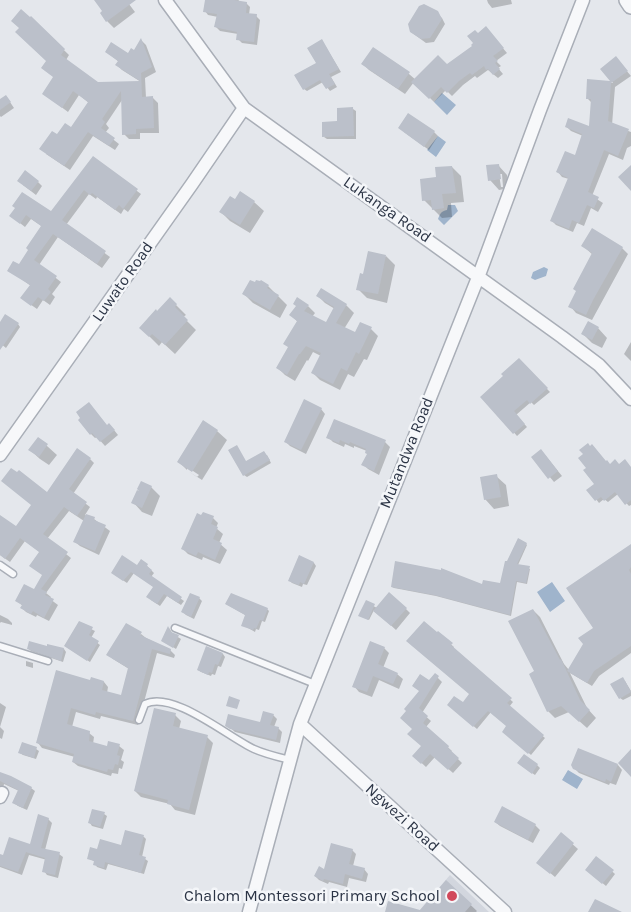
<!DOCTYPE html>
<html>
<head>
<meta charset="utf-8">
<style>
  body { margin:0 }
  canvas { display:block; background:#e4e7ec }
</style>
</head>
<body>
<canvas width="631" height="912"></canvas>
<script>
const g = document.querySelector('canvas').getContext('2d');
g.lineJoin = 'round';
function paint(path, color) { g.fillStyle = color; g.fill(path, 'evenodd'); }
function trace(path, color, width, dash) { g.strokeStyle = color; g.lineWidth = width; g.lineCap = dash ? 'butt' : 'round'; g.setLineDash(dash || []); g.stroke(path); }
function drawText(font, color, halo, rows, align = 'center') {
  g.font = font + ' Karla,sans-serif'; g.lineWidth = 5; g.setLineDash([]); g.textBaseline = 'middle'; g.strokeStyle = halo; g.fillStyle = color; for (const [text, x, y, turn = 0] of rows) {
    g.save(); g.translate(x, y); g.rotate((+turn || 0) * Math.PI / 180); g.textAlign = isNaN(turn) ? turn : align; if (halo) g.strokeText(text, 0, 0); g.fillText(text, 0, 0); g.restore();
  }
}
paint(new Path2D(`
  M 450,875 L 489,912 L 418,912 Z`), '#d2d6de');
paint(new Path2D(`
  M 442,93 L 456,105 L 447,115 L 434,102 Z
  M 438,136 L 446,142 L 436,157 L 427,150 Z
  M 448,205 L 455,205 L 458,211 L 444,225 L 438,219 C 440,214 441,211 447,210 Z
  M 544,267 L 548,269 L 546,276 L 535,280 L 531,278 L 533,272 Z
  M 552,582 L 565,601 L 550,612 L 537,592 Z
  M 568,770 L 583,779 L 577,789 L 562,780 Z`), '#9fb4cc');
paint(new Path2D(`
  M 96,0 L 126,0 L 135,12 L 114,28 L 107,21 L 104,11 Z
  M 207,0 L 239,0 L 238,2 L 246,3 L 250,7 L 249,15 L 256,16 L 260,20 L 257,45 L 242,43 L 238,39 L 238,34 L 220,31 L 216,27 L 218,17 L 208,15 L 205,11 Z
  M 487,0 L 511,0 L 512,4 L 492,8 L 488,3 Z
  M 437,13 L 442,18 L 445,24 L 434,42 L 426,43 L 411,32 Z
  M 31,18 L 69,55 L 66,60 L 98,83 L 141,82 L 122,70 L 117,65 L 119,62 L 107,52 L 128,55 L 134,52 L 141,40 L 146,45 L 156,72 L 145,78 L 146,98 L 153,98 L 158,103 L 159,133 L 140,133 L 140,139 L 129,139 L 124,134 L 122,100 L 106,124 L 109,128 L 105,133 L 119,144 L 115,150 L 93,136 L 70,170 L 46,154 L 58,136 L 71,129 L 89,103 L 79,95 L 68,112 L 44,94 L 55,77 Z
  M 490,33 L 507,53 L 496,61 L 501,66 L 498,68 L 503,74 L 498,78 L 488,70 L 477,78 L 475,76 L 463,85 L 452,96 L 446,90 L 434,102 L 414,82 L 405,94 L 369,70 L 363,64 L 374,49 L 409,74 L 416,80 L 447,66 L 474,46 L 478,35 Z
  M 324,44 L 341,72 L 331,77 L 337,87 L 330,91 L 323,82 L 307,91 L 304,89 L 318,63 Z
  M 620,63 L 631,76 L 615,87 L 612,125 L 631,132 L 631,146 L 627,148 L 623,160 L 609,154 L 592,196 L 603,203 L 598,212 L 591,208 L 584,226 L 577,223 L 573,232 L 556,225 L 552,221 L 569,179 L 562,177 L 558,172 L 576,157 L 583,136 L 571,131 L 566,126 L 590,129 L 592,103 L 587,98 L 589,81 L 613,83 L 602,69 Z
  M 0,101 L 10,102 L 14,108 L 1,117 L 0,116 Z
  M 353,109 L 356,111 L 356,139 L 327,139 L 324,137 Z
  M 404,132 L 434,132 L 438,136 L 429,150 Z
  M 93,158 L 141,194 L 128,212 L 124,209 L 121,214 L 97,197 L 96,199 L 89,194 L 66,225 L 110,257 L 102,268 L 58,237 L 39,265 L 61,282 L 52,294 L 55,297 L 50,305 L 43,300 L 37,309 L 27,302 L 31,286 L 9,270 L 19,266 L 43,227 L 31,219 L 25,227 L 11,216 L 51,213 Z
  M 498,165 L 507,175 L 509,188 L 499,190 L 490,180 ZM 499,174 L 502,174 L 503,187 L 501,187 Z
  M 452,167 L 461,176 L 464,202 L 451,203 L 452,217 L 442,218 L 424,200 L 437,179 Z
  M 38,182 L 42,186 L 36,195 L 23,185 Z
  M 240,193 L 254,202 L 264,211 L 250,233 L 230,221 L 221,212 L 235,201 Z
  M 583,246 L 622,248 L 628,254 L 592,320 L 576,313 L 570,306 L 593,255 Z
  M 386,256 L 395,265 L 387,303 L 367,298 L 358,289 L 365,276 Z
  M 268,286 L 287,305 L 280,318 L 253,303 L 244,294 Z
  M 321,290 L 346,305 L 354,313 L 344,329 L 356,334 L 371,329 L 378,336 L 367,360 L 364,359 L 354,377 L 348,374 L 340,390 L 320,380 L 313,373 L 321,356 L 313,352 L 308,361 L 307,360 L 295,381 L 285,375 L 278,368 L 289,348 L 298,322 L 291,315 L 308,306 L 315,313 L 312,317 L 327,324 L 335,309 L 325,303 L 318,296 Z
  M 170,299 L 186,315 L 183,317 L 196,330 L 175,354 L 162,342 L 159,346 L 141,328 Z
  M 18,324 L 20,327 L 6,348 L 0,343 L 0,325 Z
  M 598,328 L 607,338 L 602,348 L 592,343 L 583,334 Z
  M 631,342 L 631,361 L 624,354 Z
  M 519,360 L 550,392 L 534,405 L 531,402 L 516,415 L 527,427 L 517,436 L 483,397 Z
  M 321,409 L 325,414 L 306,454 L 290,446 L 285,441 Z
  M 82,419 L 108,426 L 114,430 L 118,435 L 105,446 L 97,437 L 95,438 L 91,434 Z
  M 217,431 L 227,440 L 202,480 L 188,471 L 197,477 L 199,475 L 187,467 L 187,470 L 179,462 Z
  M 328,437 L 385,442 L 390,447 L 379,475 L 368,469 L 363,464 L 369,454 L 367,451 L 354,446 L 354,448 L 345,444 L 344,447 L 333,442 Z
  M 38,439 L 47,446 L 57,455 L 49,465 L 40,459 L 30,450 Z
  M 267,455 L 271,463 L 247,477 L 244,475 L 247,462 Z
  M 545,455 L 562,476 L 554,482 L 533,457 Z
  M 90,459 L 94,463 L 73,494 L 90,507 L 85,515 L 94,519 L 110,531 L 99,555 L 80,546 L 75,542 L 84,521 L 69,511 L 47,539 L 71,558 L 46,593 L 51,597 L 50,599 L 58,605 L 49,621 L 37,615 L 36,617 L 26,612 L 22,608 L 23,606 L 17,601 L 35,591 L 43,575 L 40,552 L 25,541 L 10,562 L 0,555 L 0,517 L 16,528 L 47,494 Z
  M 606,463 L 610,465 L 631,468 L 631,505 L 629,506 L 618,494 L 608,502 L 604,499 L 599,503 L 589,490 L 596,484 Z
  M 496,476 L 506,485 L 509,506 L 494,509 L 485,499 Z
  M 151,487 L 160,496 L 152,516 L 142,512 L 133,502 L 144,496 Z
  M 213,518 L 218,523 L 216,528 L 223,534 L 219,543 L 227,550 L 220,564 L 203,557 L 202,560 L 188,554 L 183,549 Z
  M 526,544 L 527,545 L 518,565 L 530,569 L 527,584 L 517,582 L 511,616 L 436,596 L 394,588 L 392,587 L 501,585 L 508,563 Z
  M 631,545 L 631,653 L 599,676 L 592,686 L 570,673 L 587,708 L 596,718 L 587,728 L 569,712 L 555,718 L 548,711 L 536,672 L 533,610 L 540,617 L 564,664 L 569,670 L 595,629 Z
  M 299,557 L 314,563 L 316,566 L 307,585 L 303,584 L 302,587 L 292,583 L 289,580 Z
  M 141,561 L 147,566 L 154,573 L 151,577 L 184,601 L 181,605 L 167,596 L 160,606 L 151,600 L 154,587 L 134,573 L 127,583 L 115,575 L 137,567 Z
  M 199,598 L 202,601 L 194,619 L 186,615 L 183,612 Z
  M 366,602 L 377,608 L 406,609 L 410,613 L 396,630 L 374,610 L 369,620 L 361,616 Z
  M 226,604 L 267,609 L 269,611 L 265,622 L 262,621 L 259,630 L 256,629 L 255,632 L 243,625 L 247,616 Z
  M 0,615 L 8,619 L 12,623 L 12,625 L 1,622 L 0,623 Z
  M 79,623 L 95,631 L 91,638 L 100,645 L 90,662 L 68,648 Z
  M 169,628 L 173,634 L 181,639 L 176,649 L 163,641 Z
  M 438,633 L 454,647 L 453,649 L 513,702 L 509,707 L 545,738 L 531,755 L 504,731 L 508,727 L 491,712 L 477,729 L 449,705 L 463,704 L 471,695 L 437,634 Z
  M 141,634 L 146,638 L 170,650 L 175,655 L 174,658 L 157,653 L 138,725 L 101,716 L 100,719 L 76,712 L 72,727 L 89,733 L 94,737 L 93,744 L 108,748 L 119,746 L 124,750 L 121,760 L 124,762 L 122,769 L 119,768 L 118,774 L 112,773 L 111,776 L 78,766 L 73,762 L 75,757 L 42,748 L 38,743 L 91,682 L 104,682 L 108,687 L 107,693 L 122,697 L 129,669 L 113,659 L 108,654 Z
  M 28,648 L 64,649 L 66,652 L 63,662 L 31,651 Z
  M 207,648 L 223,654 L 225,657 L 221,667 L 218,666 L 215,675 L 212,674 L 211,676 L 201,672 L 198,670 Z
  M 384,648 L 389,653 L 383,668 L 397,674 L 403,679 L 399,689 L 379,680 L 372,697 L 359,692 L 354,686 Z
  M 26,661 L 33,663 L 33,668 L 26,666 Z
  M 435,675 L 442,682 L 422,713 L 431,721 L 426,727 L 452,751 L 451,752 L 462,763 L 453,773 L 435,757 L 426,767 L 414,756 L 422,746 L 413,729 L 402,718 Z
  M 625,681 L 631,691 L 631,696 L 623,700 L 620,698 Z
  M 0,703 L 6,707 L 0,727 Z
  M 175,715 L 181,721 L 179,729 L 207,737 L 213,743 L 195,815 L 175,810 L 170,804 L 141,797 L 135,791 Z
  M 273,715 L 277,719 L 274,727 L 278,728 L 282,732 L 280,743 L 235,732 L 227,725 L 261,724 Z
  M 0,727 L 4,731 L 2,739 L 0,738 Z
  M 36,749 L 39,751 L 36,759 L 23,755 L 20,753 Z
  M 537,765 L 540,768 L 535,775 L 522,766 Z
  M 618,765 L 622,770 L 616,785 L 610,783 L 609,785 L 579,773 L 574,768 Z
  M 0,774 L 31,788 L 35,791 L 27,810 L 18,806 L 14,803 L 19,791 L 4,784 L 3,789 L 0,791 Z
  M 104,814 L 107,816 L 103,829 L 92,826 L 90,823 Z
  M 48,819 L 52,823 L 45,850 L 59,854 L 63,857 L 58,878 L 47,875 L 44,871 L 47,860 L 29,855 L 22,875 L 0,867 L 0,855 L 4,857 L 31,846 Z
  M 495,822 L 535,825 L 540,830 L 533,843 L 500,826 Z
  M 126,832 L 144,837 L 146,839 L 142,857 L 148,861 L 144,874 L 108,864 L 106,870 L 97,867 L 95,864 L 95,862 L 89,858 L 98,851 L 122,847 Z
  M 561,834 L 578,849 L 555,877 L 543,867 Z
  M 352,850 L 356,854 L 353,866 L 364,869 L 368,874 L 366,882 L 349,878 L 347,887 L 329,882 L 328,884 L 319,880 L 315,876 L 325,871 Z
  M 597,858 L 615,874 L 606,886 L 587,870 Z
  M 446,882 L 477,911 L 476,912 L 387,912 L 421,911 Z`), '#0003');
paint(new Path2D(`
  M 94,0 L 136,0 L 106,22 L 100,13 L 102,11 Z
  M 205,0 L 234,0 L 247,2 L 246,13 L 257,14 L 254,42 L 236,40 L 237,32 L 214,27 L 217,14 L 203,12 Z
  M 424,4 L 438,11 L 442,19 L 430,38 L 421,39 L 410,32 L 408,24 L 419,6 Z
  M 21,9 L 30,17 L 31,16 L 65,49 L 61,55 L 98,82 L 140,81 L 115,65 L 118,61 L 105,52 L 111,42 L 128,53 L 131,48 L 134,50 L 141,38 L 152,67 L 141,73 L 142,97 L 153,96 L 154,128 L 136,129 L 136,134 L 122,135 L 121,91 L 102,119 L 105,122 L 101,128 L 115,138 L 109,146 L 88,132 L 64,166 L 39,149 L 52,131 L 57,134 L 65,123 L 71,127 L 88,102 L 73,91 L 62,108 L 42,94 L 53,77 L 41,68 L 46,61 L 15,32 L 19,28 L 11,21 Z
  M 486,26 L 504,48 L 493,56 L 498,61 L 495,63 L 500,69 L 493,75 L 488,69 L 486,70 L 484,66 L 472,75 L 470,73 L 459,81 L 447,93 L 441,87 L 429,99 L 411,82 L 438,55 L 447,64 L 472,46 L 471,45 L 473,43 L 467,36 L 475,30 L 478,33 Z
  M 322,39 L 339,69 L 329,74 L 335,84 L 326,89 L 320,80 L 303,90 L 294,75 L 316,63 L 307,48 Z
  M 373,47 L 410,72 L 398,89 L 361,64 Z
  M 616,56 L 628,71 L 611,83 L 608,121 L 629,129 L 618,156 L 604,150 L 588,192 L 599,197 L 594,208 L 587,205 L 579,223 L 572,220 L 569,229 L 550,221 L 568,178 L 556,172 L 565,151 L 575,155 L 582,134 L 565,127 L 568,118 L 589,126 L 591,99 L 586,99 L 587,79 L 610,81 L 600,69 Z
  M 6,95 L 11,102 L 0,110 L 0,99 Z
  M 353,107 L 354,136 L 322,137 L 322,122 L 337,121 L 337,108 Z
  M 408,113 L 435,131 L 424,147 L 398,128 Z
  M 93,156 L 138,189 L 123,209 L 119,205 L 115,210 L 92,193 L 90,195 L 84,190 L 62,220 L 106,251 L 97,264 L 53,234 L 34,260 L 57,276 L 48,289 L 51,292 L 44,301 L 38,297 L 31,306 L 20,298 L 30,285 L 7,271 L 13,261 L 19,264 L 28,250 L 26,248 L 41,226 L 26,215 L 20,224 L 9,216 L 15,208 L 12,206 L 22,192 L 51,211 Z
  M 499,164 L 501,179 L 488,181 L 486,165 Z
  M 631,165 L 631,191 L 618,177 Z
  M 452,166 L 456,193 L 442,194 L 444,208 L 432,210 L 431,200 L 422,201 L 420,179 L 436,177 L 435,167 Z
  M 25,170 L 39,181 L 31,191 L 17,181 Z
  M 240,191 L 255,201 L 240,225 L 219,212 L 230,196 L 235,199 Z
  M 592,228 L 623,247 L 593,300 L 586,315 L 568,307 L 576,291 L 573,289 L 592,253 L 581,246 Z
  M 368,251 L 386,255 L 378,294 L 356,290 L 360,273 L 363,274 Z
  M 250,280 L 255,282 L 256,280 L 260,281 L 261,280 L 269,285 L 267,288 L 279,295 L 270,310 L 242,294 Z
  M 321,288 L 347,304 L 336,323 L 355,332 L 360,322 L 372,327 L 359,354 L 356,352 L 347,371 L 341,368 L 333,384 L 311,373 L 321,353 L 306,346 L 300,354 L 299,354 L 287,375 L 276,368 L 288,347 L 283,344 L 297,321 L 289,315 L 296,306 L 293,304 L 297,297 L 309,305 L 304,311 L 326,322 L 334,307 L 316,296 Z
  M 170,297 L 177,304 L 175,307 L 188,320 L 165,345 L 152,334 L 149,337 L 139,328 L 156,309 L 157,311 Z
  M 5,314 L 19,323 L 0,350 L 0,322 Z
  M 588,321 L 599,327 L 592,340 L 581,334 Z
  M 519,358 L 548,388 L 530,404 L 527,400 L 514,411 L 525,424 L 513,434 L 480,397 L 503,376 L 501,374 Z
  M 304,399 L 322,408 L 301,450 L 284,442 Z
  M 89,402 L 107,425 L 109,423 L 115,430 L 100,442 L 92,433 L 90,435 L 78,420 L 80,418 L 76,412 Z
  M 334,419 L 386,440 L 374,471 L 361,465 L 367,454 L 365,453 L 366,449 L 350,442 L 349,444 L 340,440 L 339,443 L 326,438 Z
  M 203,420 L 218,430 L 192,472 L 177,462 Z
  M 38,437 L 48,444 L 39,457 L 28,450 Z
  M 588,443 L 590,446 L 592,444 L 606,461 L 607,460 L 610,464 L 615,459 L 619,464 L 625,459 L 631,467 L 631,500 L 625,505 L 615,492 L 604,501 L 601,497 L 595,501 L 586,490 L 594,484 L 583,470 L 586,468 L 578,458 L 583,454 L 579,450 Z
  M 237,445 L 246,461 L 264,451 L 270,460 L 243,476 L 228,450 Z
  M 77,448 L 91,458 L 69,489 L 87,502 L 77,516 L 64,507 L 43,534 L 68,552 L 41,589 L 47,592 L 45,595 L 54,599 L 44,618 L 33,611 L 31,614 L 20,608 L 22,605 L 15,601 L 24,584 L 34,589 L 42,575 L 29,566 L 39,552 L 20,538 L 5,559 L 0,555 L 0,515 L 16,526 L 31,505 L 1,481 L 11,468 L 17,472 L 19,470 L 47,492 Z
  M 541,449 L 558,471 L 548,479 L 531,457 Z
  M 497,474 L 501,497 L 484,500 L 480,477 Z
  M 141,481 L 152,486 L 142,508 L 131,503 L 137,490 L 139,491 L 137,489 Z
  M 203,512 L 214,516 L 211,524 L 218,527 L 213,539 L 222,543 L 215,560 L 198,552 L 196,556 L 181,549 L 197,513 L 201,515 Z
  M 86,514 L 95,517 L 94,520 L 106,525 L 95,551 L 73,542 Z
  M 518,538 L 527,543 L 517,564 L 530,566 L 526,583 L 516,581 L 510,615 L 434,595 L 391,587 L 395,561 L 441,570 L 441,568 L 482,584 L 483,580 L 500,583 L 505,561 L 507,561 Z
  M 631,544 L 631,567 L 629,570 L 631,574 L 631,646 L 594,671 L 587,683 L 567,671 L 583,644 L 578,638 L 593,628 L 566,588 Z
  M 122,555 L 137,565 L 141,559 L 148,564 L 147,566 L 152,570 L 149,574 L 182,597 L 178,603 L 164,594 L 157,604 L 146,597 L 153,587 L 131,572 L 123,581 L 111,573 Z
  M 299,555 L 314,562 L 304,584 L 300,582 L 299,585 L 288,581 Z
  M 389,592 L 407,608 L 391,626 L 373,611 Z
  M 190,593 L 200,597 L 191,617 L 181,612 Z
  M 231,593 L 268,608 L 263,621 L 260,620 L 256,629 L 254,628 L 253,630 L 241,626 L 245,615 L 225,604 Z
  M 366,600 L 375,604 L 368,620 L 358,616 Z
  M 533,609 L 560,660 L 561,659 L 580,700 L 590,710 L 579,722 L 561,706 L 547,712 L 529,674 L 534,671 L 508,621 Z
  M 79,621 L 93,627 L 89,635 L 99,641 L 87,661 L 64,646 Z
  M 424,621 L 437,632 L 438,631 L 453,643 L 451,645 L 512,698 L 507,703 L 544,735 L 528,754 L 502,732 L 506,726 L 488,711 L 473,727 L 447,705 L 454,696 L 463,702 L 469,694 L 406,641 Z
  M 126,623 L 142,632 L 140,635 L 171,649 L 170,654 L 152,649 L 133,721 L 96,712 L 95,715 L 71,708 L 67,724 L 90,731 L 89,741 L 107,746 L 108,741 L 120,744 L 117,755 L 120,756 L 118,765 L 115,764 L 113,770 L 108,769 L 107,772 L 72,762 L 74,754 L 36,743 L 56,670 L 90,680 L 91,677 L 104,681 L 102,690 L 121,695 L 128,668 L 106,655 Z
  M 168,626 L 171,632 L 179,635 L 173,648 L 161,641 Z
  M 29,641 L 47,646 L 47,644 L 64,648 L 61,661 L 27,649 Z
  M 370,641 L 385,647 L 378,664 L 398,673 L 393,684 L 373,676 L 367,692 L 352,687 Z
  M 206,646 L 223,653 L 218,665 L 215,664 L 212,673 L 209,672 L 208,675 L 197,670 Z
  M 435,673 L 439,676 L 419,708 L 428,716 L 423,723 L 449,746 L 448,748 L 459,758 L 448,770 L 430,754 L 421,764 L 412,756 L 421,746 L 407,734 L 412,729 L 400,718 L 406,711 L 404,709 L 419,691 L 412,686 L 420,674 L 429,680 Z
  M 623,677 L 631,692 L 619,699 L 610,684 Z
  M 229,696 L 240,700 L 237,709 L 226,706 Z
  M 154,708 L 176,713 L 173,726 L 208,735 L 189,810 L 167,804 L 168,800 L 134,791 Z
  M 263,711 L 274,714 L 270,725 L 279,727 L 276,740 L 230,729 L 225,726 L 228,714 L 260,722 Z
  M 22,742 L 37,747 L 34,758 L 18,753 Z
  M 578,748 L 618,764 L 611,782 L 606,779 L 605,782 L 573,769 L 571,765 Z
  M 631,749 L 631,777 L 618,763 Z
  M 524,754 L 538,764 L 532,774 L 517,763 Z
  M 0,772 L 11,776 L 32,787 L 23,808 L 12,803 L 18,790 L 0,781 Z
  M 502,806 L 536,824 L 528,840 L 494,822 Z
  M 92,809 L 105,812 L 100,827 L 88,823 Z
  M 38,814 L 49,818 L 41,848 L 60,852 L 55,875 L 42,872 L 45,858 L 26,852 L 18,872 L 0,866 L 0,854 L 3,855 L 9,837 L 30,844 Z
  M 125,830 L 144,835 L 139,855 L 146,857 L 141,873 L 105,862 L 104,868 L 93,865 L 94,861 L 87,859 L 90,847 L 97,849 L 100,839 L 121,845 Z
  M 561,832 L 574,843 L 550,874 L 536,863 Z
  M 331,843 L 353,849 L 349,864 L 365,868 L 362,879 L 345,874 L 343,884 L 324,879 L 323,881 L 314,876 L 319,866 L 324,869 Z
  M 596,856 L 614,870 L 602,884 L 585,870 Z
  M 446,880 L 472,904 L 465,912 L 385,912 L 388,901 L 420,910 Z
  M 595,899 L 622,912 L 588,912 Z`), '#bbc0ca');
const service = new Path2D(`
  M 0,565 L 13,574
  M 175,628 L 315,684
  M 0,646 L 48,661
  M 139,720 L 145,704 C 173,690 228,737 254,749 C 265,754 278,757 290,760`);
const minor = new Path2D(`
  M 165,0 L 244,108 L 562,337 L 599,365 L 631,399
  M 0,455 L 192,184 L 244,108
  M 300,724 L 505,912
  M 0,797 L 2,793
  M 249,912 L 300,724 L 479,275 L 540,110 L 583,0`);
const tertiary = new Path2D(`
  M 627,0 L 631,6`);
trace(service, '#a9aeb7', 9);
trace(minor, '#a9aeb7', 15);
trace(tertiary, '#a9aeb7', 18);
trace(service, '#f7f8fa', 6);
trace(minor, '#f7f8fa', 12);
trace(tertiary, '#f7f8fa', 15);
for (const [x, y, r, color] of [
  [452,896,6,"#d1495b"]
]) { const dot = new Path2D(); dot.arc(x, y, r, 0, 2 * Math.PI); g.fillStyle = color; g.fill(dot); trace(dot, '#f4f6f9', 2); }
drawText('16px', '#2b3445', '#f4f6f9', [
  ["Lukanga Road",387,210,35],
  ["Luwato Road",123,282,-55],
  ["Mutandwa Road",407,453,-68],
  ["Ngwezi Road",402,818,42]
]);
drawText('16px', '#2b3445', '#f4f6f9', [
  ["Chalom Montessori Primary School",440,896]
], 'right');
</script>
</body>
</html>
